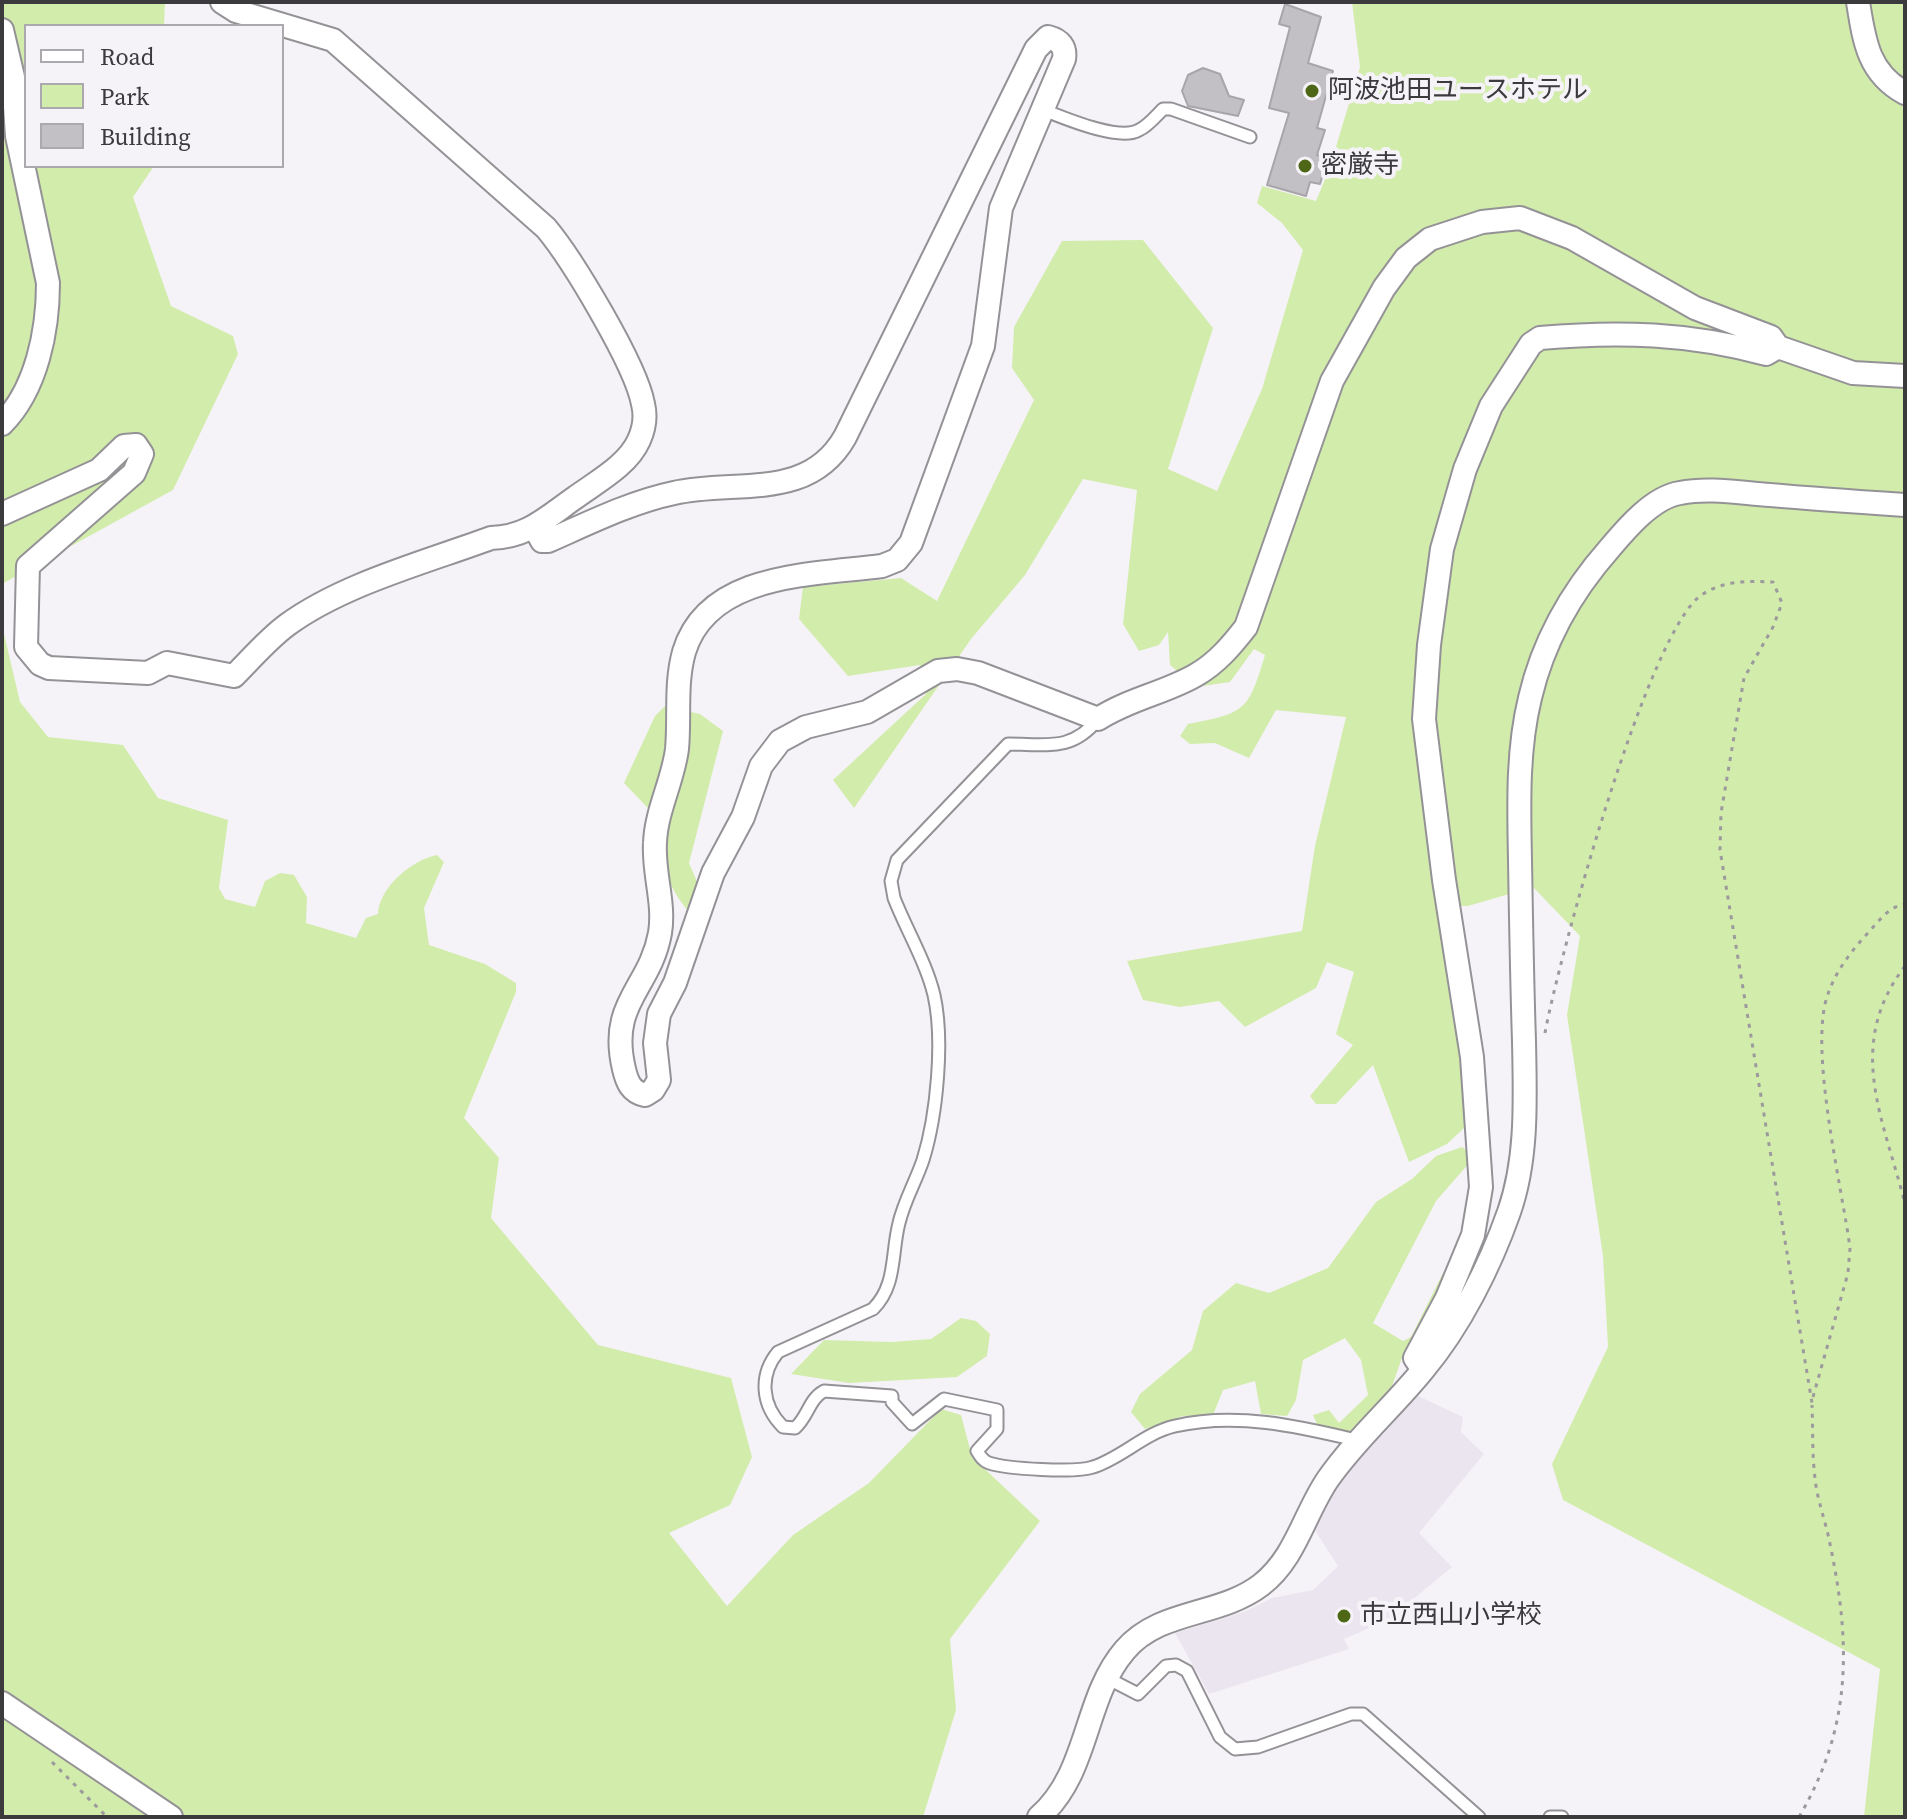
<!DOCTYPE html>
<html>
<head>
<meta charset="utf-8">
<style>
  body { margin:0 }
  #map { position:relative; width:1907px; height:1819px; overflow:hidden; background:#f6f3f8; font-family:"Source Serif 4",serif }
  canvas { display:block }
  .frame { position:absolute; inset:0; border:4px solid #3b3a3c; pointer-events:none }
  .legend { position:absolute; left:24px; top:24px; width:260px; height:144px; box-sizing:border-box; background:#f6f3f8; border:2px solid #aba9ad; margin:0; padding:10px 14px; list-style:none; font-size:24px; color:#3b3a3c }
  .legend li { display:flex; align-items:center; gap:16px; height:40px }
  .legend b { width:40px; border:2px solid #aba9ad }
</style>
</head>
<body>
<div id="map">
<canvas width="1907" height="1819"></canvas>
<div class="frame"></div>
<ul class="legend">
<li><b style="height:10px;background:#fff"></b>Road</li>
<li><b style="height:22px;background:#d2ecab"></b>Park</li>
<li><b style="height:22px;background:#c3c0c5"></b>Building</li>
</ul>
</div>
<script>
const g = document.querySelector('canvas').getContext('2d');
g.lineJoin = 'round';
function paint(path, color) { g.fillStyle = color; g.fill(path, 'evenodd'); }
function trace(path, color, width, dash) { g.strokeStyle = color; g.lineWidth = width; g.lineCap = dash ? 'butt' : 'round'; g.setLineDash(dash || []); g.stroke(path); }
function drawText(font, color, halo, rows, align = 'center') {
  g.font = font + ' "Source Serif 4","Noto Sans JP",serif'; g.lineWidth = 8; g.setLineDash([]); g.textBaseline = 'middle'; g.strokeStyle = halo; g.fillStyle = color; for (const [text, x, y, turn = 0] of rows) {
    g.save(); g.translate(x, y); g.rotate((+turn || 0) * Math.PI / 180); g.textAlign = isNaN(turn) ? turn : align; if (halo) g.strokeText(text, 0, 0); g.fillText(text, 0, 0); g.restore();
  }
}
paint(new Path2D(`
  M 1416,1395 L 1463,1417 L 1461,1432 L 1484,1454 L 1419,1533 L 1452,1567 L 1388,1620 L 1344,1639 L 1349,1649 L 1209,1694 L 1175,1633 L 1246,1611 L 1272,1598 L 1313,1590 L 1338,1566 L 1314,1529 L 1333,1486 L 1354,1457 Z`), '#ebe5f0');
paint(new Path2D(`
  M 2,2 L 165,2 L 164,26 L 26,26 L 26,166 L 154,166 L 133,197 L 171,306 L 233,336 L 238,354 L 173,490 L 2,584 Z
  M 1352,2 L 1905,2 L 1905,1817 L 1864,1817 L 1880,1669 L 1563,1500 L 1552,1464 L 1608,1347 L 1603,1256 L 1567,1015 L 1580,936 L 1533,887 L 1468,906 L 1440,906 L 1467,1095 L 1464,1128 L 1447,1144 L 1409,1162 L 1373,1065 L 1336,1104 L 1316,1104 L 1310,1096 L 1353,1045 L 1336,1034 L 1354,972 L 1327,962 L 1316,988 L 1245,1027 L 1219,1001 L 1180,1007 L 1143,1000 L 1127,961 L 1302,931 L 1315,846 L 1346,717 L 1276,710 L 1249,758 L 1215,743 L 1190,744 L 1180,736 L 1188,724 C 1245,713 1248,712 1265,655 L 1254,649 L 1230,682 L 1196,687 L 1170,665 L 1168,632 L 1159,645 L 1139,651 L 1123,624 L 1137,490 L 1083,479 L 1025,575 L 971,639 L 854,808 L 833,780 L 926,694 L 920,665 L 848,676 L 799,619 L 803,587 L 901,578 L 937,601 L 1034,400 L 1012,368 L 1014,327 L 1062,241 L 1143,240 L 1213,328 L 1168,469 L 1217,491 L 1262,389 L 1303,250 L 1282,223 L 1257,203 L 1262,186 L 1316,201 L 1329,170 L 1360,67 Z
  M 2,625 L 20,702 L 48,737 L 123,745 L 158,798 L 228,820 L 219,888 L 225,899 L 255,907 L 265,881 L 280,873 L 294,875 L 307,897 L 306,923 L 356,938 L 366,918 L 378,914 C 379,888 411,860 437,855 L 444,862 L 424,908 L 429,945 L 485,964 L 516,983 L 516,992 L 464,1118 L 499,1158 L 491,1218 L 598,1345 L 731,1378 L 752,1457 L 730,1505 L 669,1533 L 727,1606 L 793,1535 L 869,1483 L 941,1409 L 961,1415 L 972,1457 L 1040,1521 L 950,1639 L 956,1710 L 923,1817 L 2,1817 Z
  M 665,706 L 700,714 L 723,731 L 689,863 L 698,884 L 689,912 C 664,882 663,864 665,826 L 624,783 L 655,716 Z
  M 1462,1147 L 1471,1154 L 1471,1161 L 1436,1201 L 1373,1323 L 1403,1341 L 1411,1337 L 1463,1233 L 1422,1330 L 1404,1352 L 1390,1392 L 1348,1433 L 1317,1424 L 1313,1415 L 1329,1410 L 1339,1423 L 1368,1395 L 1361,1360 L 1345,1338 L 1303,1360 L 1296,1400 L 1287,1416 L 1261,1414 L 1255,1381 L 1223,1390 L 1213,1415 L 1183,1416 L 1145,1429 L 1131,1412 L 1140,1394 L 1192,1350 L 1203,1311 L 1236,1283 L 1269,1293 L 1328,1268 L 1376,1202 L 1412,1179 L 1436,1156 Z
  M 961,1318 L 976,1321 L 990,1334 L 987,1356 L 957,1377 L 849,1383 L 791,1374 L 824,1340 L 891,1342 L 931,1339 Z`), '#d2ecab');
const building = new Path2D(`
  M 1285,4 L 1321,17 L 1308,63 L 1333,71 L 1317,128 L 1325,130 L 1317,155 L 1328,158 L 1320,184 L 1310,182 L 1306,196 L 1267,185 L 1289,113 L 1269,108 L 1290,27 L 1279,24 Z
  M 1203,68 L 1220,74 L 1229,96 L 1244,100 L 1238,116 L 1188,106 L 1182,91 L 1188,75 Z`);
paint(building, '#c3c0c5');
trace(building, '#a7a5a9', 2);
const lane = new Path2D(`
  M 1041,109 C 1062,117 1119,142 1139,130 C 1148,126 1156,116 1163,109 L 1171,109 L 1250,137
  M 1098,719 C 1072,752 1046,744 1008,744 L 897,860 L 891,881 L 894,898 C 906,929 926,962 934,995 C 944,1040 937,1115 923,1160 C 916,1181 904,1201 899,1223 C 891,1254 897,1285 873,1309 L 778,1352 C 759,1375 761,1405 783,1427 L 795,1428 C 808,1417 809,1399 824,1391 L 892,1396 L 892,1402 L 912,1424 L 944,1399 L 997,1410 L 997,1429 L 977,1451 C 980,1456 983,1461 989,1463 C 1007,1469 1076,1473 1093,1467 C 1122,1458 1144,1433 1175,1426 C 1236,1412 1297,1426 1356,1440
  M 1107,1678 L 1138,1694 L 1166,1666 L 1176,1665 L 1187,1671 L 1220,1737 L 1235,1749 L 1258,1747 L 1351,1714 L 1363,1714 L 1479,1817
  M 1550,1817 L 1562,1817`);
const street = new Path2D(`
  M 1858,2 C 1864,40 1868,73 1905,93
  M 2,30 L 13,77 L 17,136 L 48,283 C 48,330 37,389 2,424
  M 2,514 L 99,470 L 124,446 L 136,445 L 142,454 L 134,473 L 28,566 L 26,647 L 40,664 L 49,668 L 148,673 L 167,663 L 234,676 C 251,659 268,639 287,625 C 343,584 426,562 491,538 C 528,537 547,517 576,497 C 598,481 628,465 639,440 C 644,429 646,416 643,404 C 636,365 572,259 546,228 L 333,40 L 236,11 L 222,2
  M 535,528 L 542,541 L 548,541 C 589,523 631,502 674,493 C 736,479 808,502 845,437 L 1036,49 L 1048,37 C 1060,40 1066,47 1064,59 L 1001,208 L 983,346 L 911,543 L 897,560 L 882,566 C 814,575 708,572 684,652 C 675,684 680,717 677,749 C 673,781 656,811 655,843 C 653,873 665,903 660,933 C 650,989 608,1002 624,1069 C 627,1082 631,1092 645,1095 L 653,1090 L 659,1080 L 655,1043 L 659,1014 L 675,983 L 713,873 L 743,817 L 761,766 L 780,741 L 806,727 L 867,712 L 938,671 L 957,669 L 978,673 L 1098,719 C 1131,698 1165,693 1196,675 C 1217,663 1232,645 1246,627 L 1332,381 L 1384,288 L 1406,258 L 1430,239 L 1482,222 L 1520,218 L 1572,238 L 1695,308 L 1771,337 L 1778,347 L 1853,373 L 1905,376
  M 1421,1367 L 1415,1358 L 1447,1298 L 1473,1235 L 1481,1187 L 1472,1057 L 1444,880 L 1424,719 L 1429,645 L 1442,549 L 1465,469 L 1491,406 L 1531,344 L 1540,338 C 1618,331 1690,333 1766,354 L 1778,347
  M 2,1703 L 171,1817
  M 1039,1817 C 1090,1772 1083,1699 1125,1650 C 1160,1609 1219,1617 1261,1585 C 1296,1558 1304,1514 1328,1479 C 1356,1439 1392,1408 1423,1370 C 1460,1326 1490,1266 1509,1212 C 1528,1158 1525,1097 1524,1041 C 1522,981 1521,921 1520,860 C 1519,807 1517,751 1530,698 C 1543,642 1572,591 1610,548 C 1626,529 1653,497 1680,493 C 1709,487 1740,493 1770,495 C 1815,499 1860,502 1905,505`);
trace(lane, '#949296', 15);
trace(street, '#949296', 26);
trace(new Path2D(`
  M 1905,966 C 1844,1046 1884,1119 1905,1204
  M 1545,1033 C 1558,961 1649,626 1703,594 C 1725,580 1749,581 1773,582 L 1782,603 L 1773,627 L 1744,678 L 1721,813 L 1720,850 L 1812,1403
  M 1813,1397 L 1848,1273 L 1850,1248 C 1842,1187 1808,1047 1828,994 C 1836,971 1851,951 1868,933 C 1879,921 1888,907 1905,904
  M 52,1762 L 107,1817
  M 1799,1817 C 1852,1727 1851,1644 1830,1544 C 1826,1522 1817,1500 1815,1478 C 1812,1454 1813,1429 1812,1405`), '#9c9a9d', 3, [4, 6]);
trace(lane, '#fff', 11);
trace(street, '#fff', 22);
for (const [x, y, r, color] of [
  [1312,91,8,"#4d6717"],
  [1305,166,8,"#4d6717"],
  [1344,1616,8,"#4d6717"]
]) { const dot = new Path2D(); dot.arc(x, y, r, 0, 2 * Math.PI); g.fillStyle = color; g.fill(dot); trace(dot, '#f6f3f8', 3); }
drawText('26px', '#3b3a3c', '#f6f3f8', [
  ["阿波池田ユースホテル",1328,91],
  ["密厳寺",1321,166],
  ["市立西山小学校",1360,1616]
], 'left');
</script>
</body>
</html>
